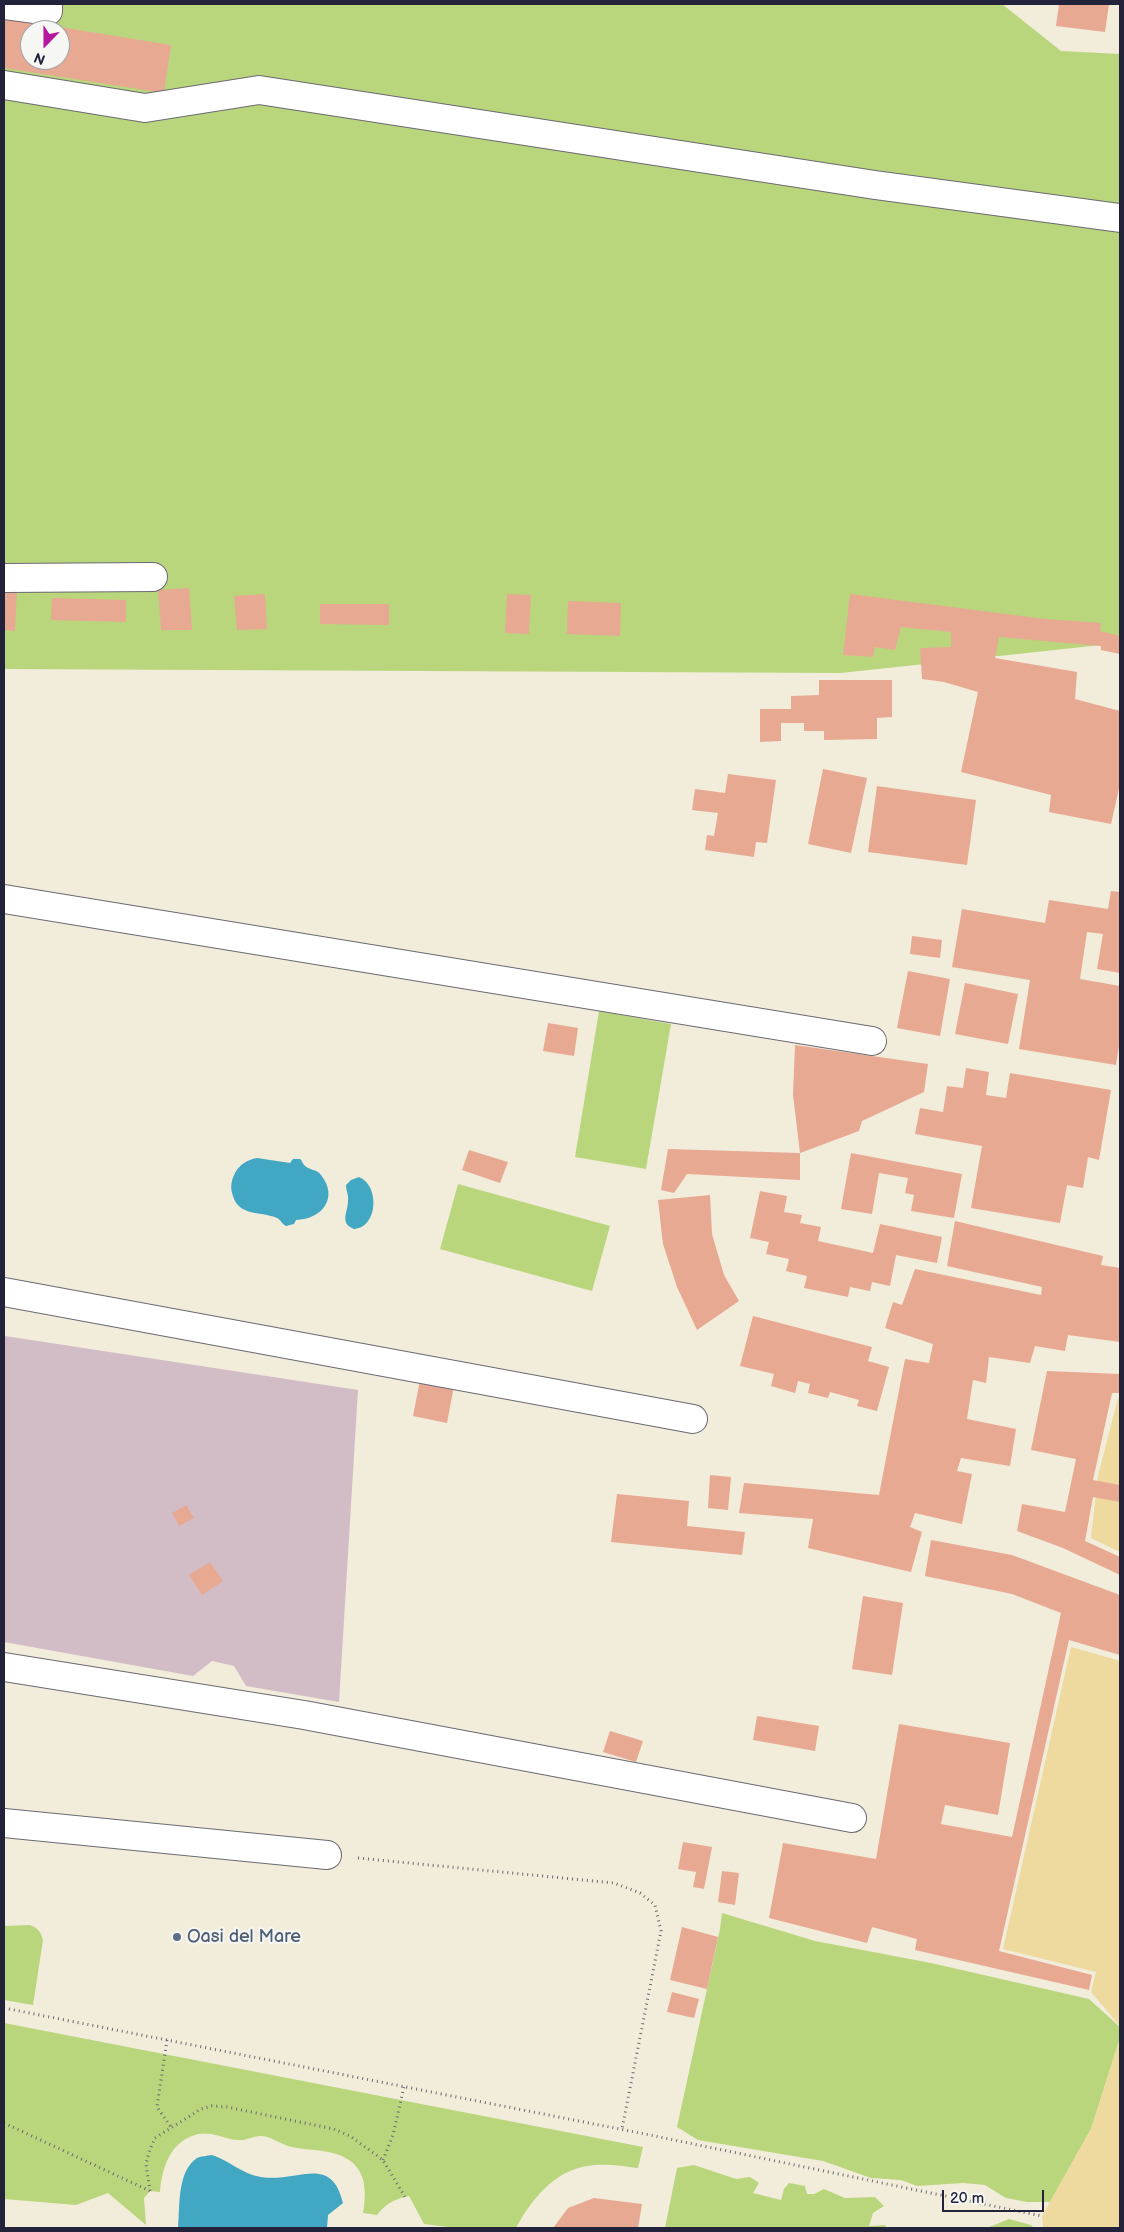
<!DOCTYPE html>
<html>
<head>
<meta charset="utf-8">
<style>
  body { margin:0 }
  #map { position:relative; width:1124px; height:2232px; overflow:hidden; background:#f2ecda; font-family:"Balsamiq Sans",sans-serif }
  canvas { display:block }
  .frame { position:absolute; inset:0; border:5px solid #22223b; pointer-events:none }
  .north { position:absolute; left:20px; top:20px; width:50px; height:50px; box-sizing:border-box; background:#f6f6f2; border:1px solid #a1a1a9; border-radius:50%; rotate:202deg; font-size:14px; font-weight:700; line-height:20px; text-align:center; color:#22223b }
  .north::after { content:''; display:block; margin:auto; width:18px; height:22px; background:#b5179e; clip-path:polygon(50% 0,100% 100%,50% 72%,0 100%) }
  .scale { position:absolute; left:942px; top:2190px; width:102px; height:22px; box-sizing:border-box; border:2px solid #22223b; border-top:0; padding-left:6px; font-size:15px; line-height:18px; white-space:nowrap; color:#22223b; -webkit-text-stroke:4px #f6f6f2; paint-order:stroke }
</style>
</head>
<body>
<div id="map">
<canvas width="1124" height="2232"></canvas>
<div class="frame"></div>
<div class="north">N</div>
<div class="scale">20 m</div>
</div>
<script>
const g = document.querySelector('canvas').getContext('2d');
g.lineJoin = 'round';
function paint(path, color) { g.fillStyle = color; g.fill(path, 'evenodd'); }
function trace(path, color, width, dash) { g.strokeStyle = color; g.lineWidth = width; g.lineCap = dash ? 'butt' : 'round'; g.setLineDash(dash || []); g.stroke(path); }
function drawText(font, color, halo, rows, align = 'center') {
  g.font = font + ' "Balsamiq Sans",sans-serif'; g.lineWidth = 4; g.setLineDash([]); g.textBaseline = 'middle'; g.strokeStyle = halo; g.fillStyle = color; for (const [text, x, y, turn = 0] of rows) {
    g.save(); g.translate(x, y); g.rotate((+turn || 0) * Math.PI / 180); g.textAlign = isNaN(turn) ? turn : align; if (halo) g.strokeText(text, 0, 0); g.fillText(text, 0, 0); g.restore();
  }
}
paint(new Path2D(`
  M 5,1336 L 358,1390 L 339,1702 L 246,1686 L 234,1666 L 212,1661 L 193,1676 L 4,1642 L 4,1349 Z`), '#d2bdc7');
paint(new Path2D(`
  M 4,4 L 1002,4 L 1061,51 L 1120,54 L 1120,643 L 841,673 L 4,669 ZM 30,30 L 60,30 L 60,60 L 30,60 Z
  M 599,1011 L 671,1024 L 646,1169 L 575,1157 Z
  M 458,1184 L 610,1226 L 592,1291 L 440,1249 Z
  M 722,1913 L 815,1941 L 931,1963 L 1089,1999 L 1120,2027 L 1120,2038 L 1091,2129 L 1050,2202 L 1027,2202 L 1006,2198 L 985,2185 L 963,2183 L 917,2186 L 901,2180 L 871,2178 L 823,2161 L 698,2140 L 677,2127 L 720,1929 Z
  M 30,1925 C 38,1928 41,1932 43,1940 L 33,2005 L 4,2000 L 4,1926 Z
  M 4,2023 L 643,2147 L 638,2168 C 622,2166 604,2163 587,2166 C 554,2171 531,2200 516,2228 L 456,2228 L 424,2224 L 409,2196 C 395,2199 386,2203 377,2215 L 363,2213 C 366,2196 367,2176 353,2163 C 334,2147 309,2152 288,2146 C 279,2143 269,2135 259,2136 C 251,2137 245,2141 237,2140 C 221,2138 208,2129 192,2136 C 169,2145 162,2169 160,2192 L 150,2191 L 144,2198 L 146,2225 L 108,2193 L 76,2205 L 4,2199 Z
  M 694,2165 L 736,2179 L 750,2177 L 759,2183 L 753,2193 L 781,2200 L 784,2189 L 789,2183 L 805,2186 L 807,2194 L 814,2194 L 824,2189 L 845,2198 L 875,2197 L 884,2206 L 873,2213 L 869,2226 L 886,2225 L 885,2228 L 665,2228 L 677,2168 Z
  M 1009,2219 L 1031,2225 L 1034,2228 L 987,2228 Z`), '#bad67d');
paint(new Path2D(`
  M 1118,1398 L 1120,1398 L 1120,1552 L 1091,1538 L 1098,1476 Z
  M 1071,1647 L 1120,1661 L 1120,2026 L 1091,1992 L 1096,1972 L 1003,1949 Z
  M 1120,2038 L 1120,2228 L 1043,2228 L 1042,2216 L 1091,2129 Z`), '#eeda9e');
paint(new Path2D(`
  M 257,1158 L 290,1163 L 293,1159 L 300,1159 C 302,1160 302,1163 304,1165 C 308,1170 317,1169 321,1175 C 339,1198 322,1219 296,1220 L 294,1224 L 286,1226 C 281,1223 281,1220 277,1218 C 262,1211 239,1217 233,1196 C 230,1188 231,1181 235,1173 C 240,1164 247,1160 257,1158 Z
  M 359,1177 C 380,1185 378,1228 354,1229 C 339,1223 348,1212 348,1201 C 349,1195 346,1191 346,1185 L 351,1180 Z
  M 212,2155 C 230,2161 242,2174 261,2177 C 297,2183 331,2153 343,2203 L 328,2215 L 327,2228 L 178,2228 C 180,2207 177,2171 197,2158 C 201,2156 207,2156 212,2155 Z`), '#42a7c2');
paint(new Path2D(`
  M 1059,4 L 1109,4 L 1105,32 L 1056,26 Z
  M 4,18 L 171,45 L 164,93 L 4,68 ZM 30,30 L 60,30 L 60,60 L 30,60 Z
  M 189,588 L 192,630 L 161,630 L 158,590 Z
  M 4,590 L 17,590 L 15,631 L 4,630 Z
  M 265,594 L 267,629 L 237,630 L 234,596 Z
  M 507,594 L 531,595 L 529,634 L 505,633 Z
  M 850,594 L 1045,619 L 1101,623 L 1100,631 L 1120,636 L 1120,654 L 1101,650 L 1101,646 L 999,637 L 995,658 L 1077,672 L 1075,699 L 1120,711 L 1120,784 L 1111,824 L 1049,812 L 1051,795 L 961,772 L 978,692 L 944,682 L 922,679 L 920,648 L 951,647 L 951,632 L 901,627 L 895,650 L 875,647 L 873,657 L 843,655 Z
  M 52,598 L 126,600 L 126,622 L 51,620 Z
  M 568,601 L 621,603 L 620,636 L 567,634 Z
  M 320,604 L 389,604 L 389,625 L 320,624 Z
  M 819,680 L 892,680 L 892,717 L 877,718 L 877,739 L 824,740 L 824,731 L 804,731 L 804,723 L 781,723 L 781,741 L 760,742 L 760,709 L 791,709 L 791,696 L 819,695 Z
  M 823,769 L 867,778 L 851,853 L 808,844 Z
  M 728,774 L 776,780 L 767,843 L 756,842 L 754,857 L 705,850 L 707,835 L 714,836 L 718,813 L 692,810 L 695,789 L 725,793 Z
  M 877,786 L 976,800 L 967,865 L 868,852 Z
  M 1111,891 L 1120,892 L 1120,973 L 1097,969 L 1103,934 L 1087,932 L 1080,979 L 1120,986 L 1120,1040 L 1116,1065 L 1019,1049 L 1030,980 L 952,967 L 962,909 L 1045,923 L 1049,900 L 1108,909 Z
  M 912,936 L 942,940 L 940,958 L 910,954 Z
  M 908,971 L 950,979 L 940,1036 L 897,1028 Z
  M 965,983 L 1018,994 L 1008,1044 L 955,1034 Z
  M 548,1023 L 578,1028 L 574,1056 L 543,1051 Z
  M 795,1045 L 928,1064 L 924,1092 L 862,1121 L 859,1131 L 800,1153 L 793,1095 Z
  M 966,1068 L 989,1072 L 986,1095 L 1006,1098 L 1010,1073 L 1111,1090 L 1099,1160 L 1088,1157 L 1083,1188 L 1067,1185 L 1060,1223 L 971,1208 L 982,1146 L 915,1134 L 920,1108 L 943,1112 L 947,1086 L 963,1088 Z
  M 668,1149 L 800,1153 L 800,1180 L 687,1174 L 674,1193 L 661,1190 Z
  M 469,1150 L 508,1162 L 500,1183 L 462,1170 Z
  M 851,1153 L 962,1174 L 954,1218 L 911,1211 L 914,1195 L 905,1193 L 908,1178 L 879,1173 L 872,1214 L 841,1209 Z
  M 760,1191 L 787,1196 L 784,1212 L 802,1215 L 800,1223 L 821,1227 L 818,1241 L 873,1253 L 880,1224 L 942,1237 L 937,1263 L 896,1255 L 890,1286 L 872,1282 L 870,1291 L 850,1287 L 848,1297 L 804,1288 L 807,1276 L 786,1271 L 789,1259 L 766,1254 L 769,1242 L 750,1238 Z
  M 710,1195 L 712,1234 L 724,1275 L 739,1301 L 697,1330 L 677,1287 L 663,1244 L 658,1200 Z
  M 955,1221 L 1103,1256 L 1101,1265 L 1120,1268 L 1120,1342 L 1068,1335 L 1065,1351 L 1035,1346 L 1030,1363 L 989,1357 L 986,1383 L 973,1380 L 967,1419 L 1016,1429 L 1010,1466 L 961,1458 L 957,1471 L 972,1474 L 962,1524 L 915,1513 L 910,1527 L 922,1532 L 911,1572 L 808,1548 L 813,1519 L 739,1513 L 744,1483 L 879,1495 L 905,1359 L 929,1363 L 933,1344 L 885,1328 L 893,1302 L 902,1305 L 915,1269 L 1041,1295 L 1042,1287 L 947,1266 Z
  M 753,1316 L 872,1347 L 868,1361 L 889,1367 L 877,1411 L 857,1406 L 859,1400 L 830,1392 L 828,1398 L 808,1393 L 810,1384 L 798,1381 L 795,1393 L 771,1386 L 774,1374 L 740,1366 Z
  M 1047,1371 L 1120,1374 L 1120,1393 L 1112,1393 L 1093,1480 L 1120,1485 L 1120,1502 L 1093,1497 L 1085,1541 L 1120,1557 L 1120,1575 L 1063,1548 L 1017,1531 L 1022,1504 L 1065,1512 L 1076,1459 L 1031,1450 Z
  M 420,1380 L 454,1386 L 447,1423 L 413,1416 Z
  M 710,1475 L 731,1477 L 728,1510 L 708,1508 Z
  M 617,1494 L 689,1501 L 687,1526 L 745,1532 L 742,1555 L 611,1542 Z
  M 186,1505 L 194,1518 L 179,1526 L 172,1513 Z
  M 931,1540 L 1012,1555 L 1120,1595 L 1120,1655 L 1069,1640 L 999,1951 L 1092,1975 L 1089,1990 L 915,1950 L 917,1939 L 872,1927 L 867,1943 L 769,1918 L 783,1843 L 876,1859 L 899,1724 L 1010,1743 L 998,1815 L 945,1805 L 941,1824 L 1012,1837 L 1061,1613 L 1012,1594 L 925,1576 Z
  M 210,1562 L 223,1581 L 202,1595 L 189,1575 Z
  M 863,1596 L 903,1603 L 892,1675 L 852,1669 Z
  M 757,1716 L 819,1726 L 815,1751 L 753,1740 Z
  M 610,1731 L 643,1741 L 636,1762 L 603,1752 Z
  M 683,1842 L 712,1847 L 704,1889 L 693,1887 L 696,1872 L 678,1869 Z
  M 722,1871 L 739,1873 L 735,1905 L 718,1902 Z
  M 682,1927 L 718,1937 L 707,1989 L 670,1980 Z
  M 672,1992 L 699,1999 L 694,2018 L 667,2012 Z
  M 594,2198 L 642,2204 L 638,2228 L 553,2228 L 568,2208 Z`), '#e8a992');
const minor = new Path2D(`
  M 4,5 L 48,11 L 48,4
  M 4,85 L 145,108 L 259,90 L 875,185 L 1120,218
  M 4,578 L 153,577
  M 4,899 L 872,1041
  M 4,1292 L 693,1419
  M 4,1667 L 304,1715 L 852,1818
  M 4,1823 L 327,1855`);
trace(minor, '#6b6973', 30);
trace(new Path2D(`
  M 358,1858 L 614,1883 L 640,1893 L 655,1905 L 661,1931 L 622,2129
  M 4,2008 L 645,2134 L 1042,2216
  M 167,2040 L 157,2107 L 171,2127
  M 4,2123 L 150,2191
  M 383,2160 L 393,2135 L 404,2087
  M 150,2191 L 146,2164 L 149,2152 L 155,2138 L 201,2109 L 212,2106 L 227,2107 L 334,2129 L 350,2136 L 383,2160 L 405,2197`), '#6b6973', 3, [1, 4]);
trace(minor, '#fff', 28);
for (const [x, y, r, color] of [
  [177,1937,5,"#5c6f8a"]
]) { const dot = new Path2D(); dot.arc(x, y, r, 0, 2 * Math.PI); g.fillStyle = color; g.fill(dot); trace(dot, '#f6f6f2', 2); }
drawText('18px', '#4e5e75', '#f6f6f2', [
  ["Oasi del Mare",187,1937]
], 'left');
</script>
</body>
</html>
